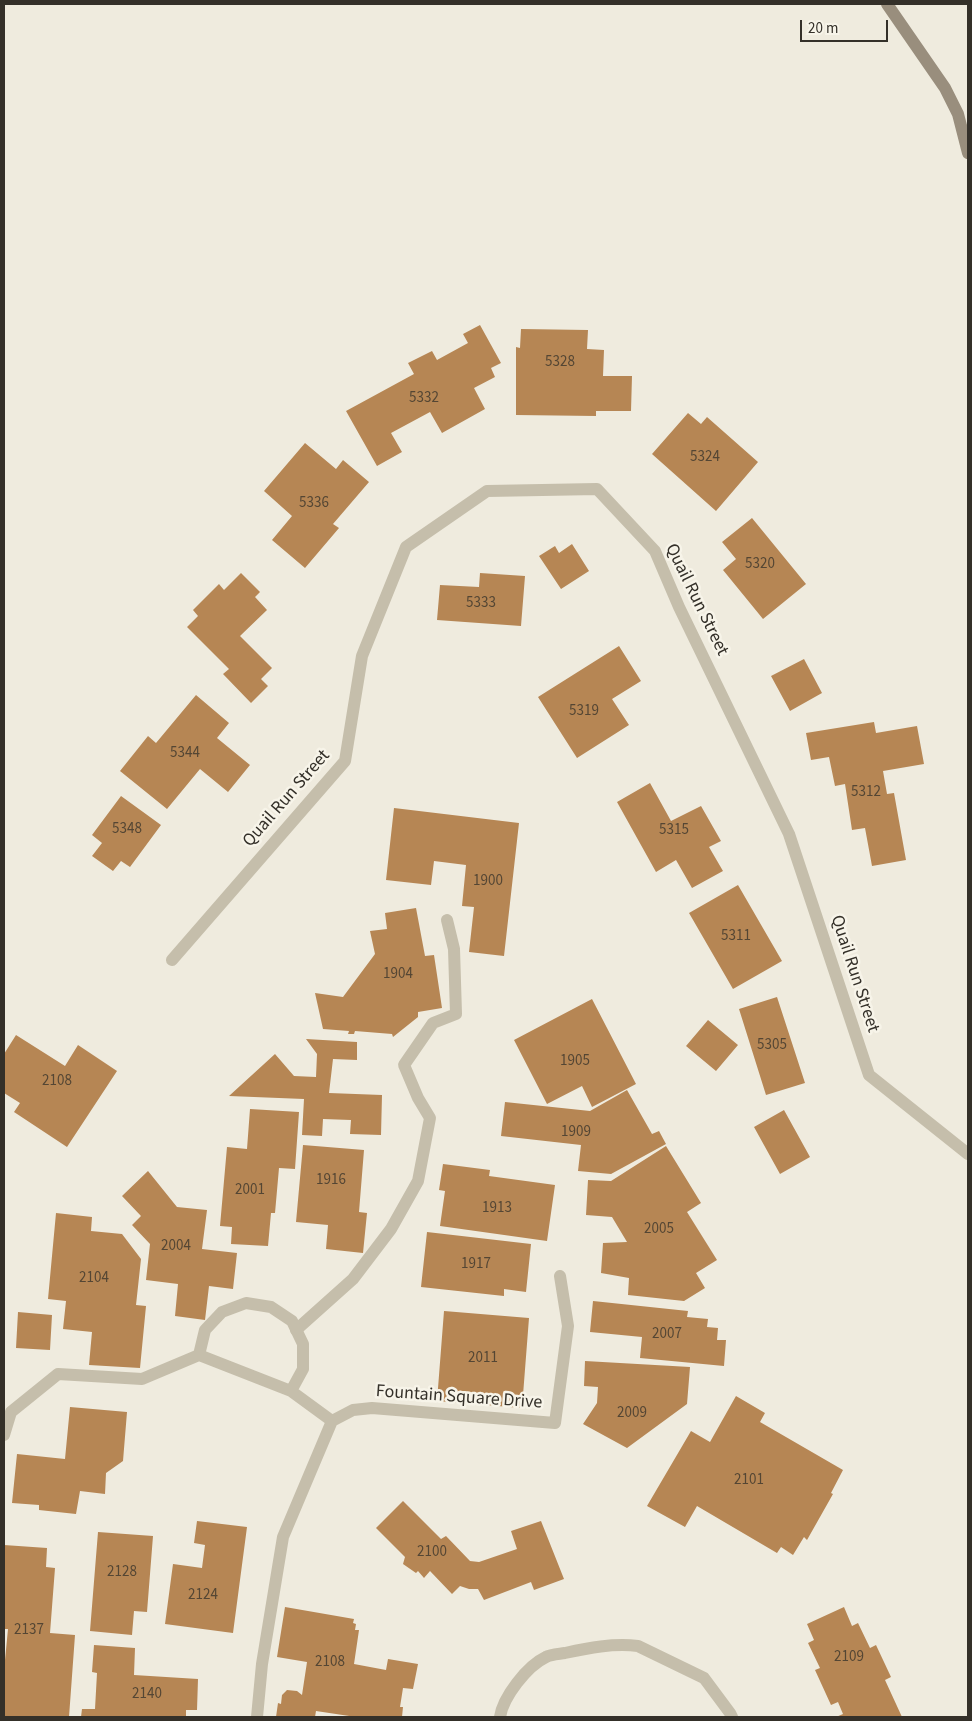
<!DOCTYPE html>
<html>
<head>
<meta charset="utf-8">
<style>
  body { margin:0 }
  #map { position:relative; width:972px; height:1721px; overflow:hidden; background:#efebde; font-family:"Source Sans 3",sans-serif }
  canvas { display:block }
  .frame { position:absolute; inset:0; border:5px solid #343029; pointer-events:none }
  .scale { position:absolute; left:800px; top:20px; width:88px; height:22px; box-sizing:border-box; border:2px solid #343029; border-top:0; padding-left:6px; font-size:15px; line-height:18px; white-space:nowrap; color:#343029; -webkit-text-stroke:4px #f7f4e9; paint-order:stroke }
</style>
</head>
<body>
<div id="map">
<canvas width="972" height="1721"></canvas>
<div class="frame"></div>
<div class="scale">20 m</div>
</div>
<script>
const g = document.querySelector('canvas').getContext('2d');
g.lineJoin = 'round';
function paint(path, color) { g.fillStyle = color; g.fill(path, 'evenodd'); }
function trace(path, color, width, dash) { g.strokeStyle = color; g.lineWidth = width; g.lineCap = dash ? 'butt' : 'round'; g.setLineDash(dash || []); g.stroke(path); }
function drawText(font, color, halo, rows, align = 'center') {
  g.font = font + ' "Source Sans 3",sans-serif'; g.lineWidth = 5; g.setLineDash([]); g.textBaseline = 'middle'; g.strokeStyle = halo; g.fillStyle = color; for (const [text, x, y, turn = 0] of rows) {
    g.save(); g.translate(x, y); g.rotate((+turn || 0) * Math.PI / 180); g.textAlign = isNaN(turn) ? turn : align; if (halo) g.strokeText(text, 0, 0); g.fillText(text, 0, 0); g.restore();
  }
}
paint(new Path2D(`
  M 480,325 L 501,363 L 491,368 L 495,377 L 474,388 L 485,409 L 442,433 L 430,412 L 391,433 L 402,452 L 377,466 L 346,411 L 414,374 L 408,363 L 432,351 L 437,360 L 468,343 L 463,334 Z
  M 521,329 L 588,330 L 587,349 L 604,350 L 603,376 L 632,376 L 631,411 L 596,411 L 596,416 L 516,415 L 516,347 L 520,348 Z
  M 688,413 L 701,424 L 707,417 L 758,462 L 716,511 L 652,454 Z
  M 305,443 L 336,469 L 343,460 L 369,482 L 333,524 L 339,528 L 305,568 L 272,540 L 292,516 L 264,491 Z
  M 752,518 L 806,584 L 763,619 L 723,570 L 736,559 L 722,542 Z
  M 572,544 L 589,571 L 561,589 L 539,556 L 555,546 L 559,553 Z
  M 241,573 L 260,592 L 255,597 L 267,610 L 240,636 L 272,668 L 261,679 L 268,686 L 251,703 L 223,674 L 229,669 L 187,627 L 198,616 L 193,610 L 219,584 L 224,590 Z
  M 480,573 L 525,576 L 521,626 L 437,620 L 440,585 L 479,587 Z
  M 619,646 L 641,681 L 612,699 L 629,725 L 577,758 L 538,697 Z
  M 804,659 L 822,693 L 790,711 L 771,676 Z
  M 196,695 L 229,723 L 217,738 L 250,765 L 228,792 L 200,769 L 167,809 L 120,771 L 148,736 L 156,743 Z
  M 874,722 L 876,733 L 917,726 L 924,764 L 883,771 L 887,794 L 894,793 L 906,860 L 872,866 L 865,828 L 852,830 L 845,784 L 835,786 L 829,757 L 811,760 L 806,733 Z
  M 650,783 L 671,821 L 701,806 L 721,841 L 709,847 L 723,871 L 692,888 L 676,860 L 656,872 L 617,802 Z
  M 121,796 L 161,825 L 130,867 L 121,861 L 113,871 L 92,856 L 102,843 L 92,835 Z
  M 394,808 L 519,823 L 504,956 L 469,952 L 474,907 L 462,906 L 466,865 L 434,861 L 431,885 L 386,880 Z
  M 738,885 L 782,961 L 733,989 L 689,913 Z
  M 416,908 L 425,956 L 434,955 L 442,1008 L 418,1012 L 418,1017 L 393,1037 L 392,1034 L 355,1031 L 354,1034 L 348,1034 L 349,1031 L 323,1029 L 315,993 L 343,997 L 375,954 L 370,931 L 387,929 L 385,913 Z
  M 777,997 L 805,1083 L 766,1095 L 739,1009 Z
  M 592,999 L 636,1084 L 592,1107 L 582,1086 L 547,1104 L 514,1040 Z
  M 708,1020 L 738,1045 L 716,1071 L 686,1046 Z
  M 16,1035 L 65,1066 L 78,1045 L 117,1071 L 67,1147 L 14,1112 L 20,1103 L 4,1093 L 4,1054 Z
  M 306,1039 L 357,1042 L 357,1060 L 333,1059 L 329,1093 L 382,1095 L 381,1135 L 350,1134 L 351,1120 L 323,1119 L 322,1136 L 302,1135 L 304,1099 L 229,1096 L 275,1054 L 294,1076 L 316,1077 L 317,1054 Z
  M 627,1090 L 652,1134 L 659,1131 L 666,1144 L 611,1174 L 578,1171 L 581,1145 L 501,1136 L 505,1102 L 590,1111 Z
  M 250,1109 L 299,1112 L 295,1169 L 279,1168 L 275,1213 L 271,1213 L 268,1246 L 231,1244 L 232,1227 L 220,1226 L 227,1147 L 247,1149 Z
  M 784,1110 L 810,1157 L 780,1174 L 754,1127 Z
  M 303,1145 L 364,1150 L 359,1212 L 367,1213 L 363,1253 L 326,1249 L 328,1225 L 296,1222 Z
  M 666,1146 L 701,1203 L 687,1212 L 717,1260 L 696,1273 L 705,1288 L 684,1301 L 628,1295 L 629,1278 L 601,1273 L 603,1243 L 627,1242 L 612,1217 L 586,1215 L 588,1180 L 611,1181 Z
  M 443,1164 L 490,1170 L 489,1176 L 555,1185 L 547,1241 L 440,1226 L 445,1191 L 439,1190 Z
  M 148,1171 L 177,1207 L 207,1210 L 202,1249 L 237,1253 L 233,1289 L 209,1286 L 205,1320 L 175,1316 L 178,1284 L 146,1280 L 150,1244 L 132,1225 L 141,1216 L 122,1196 Z
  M 56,1213 L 92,1217 L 91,1231 L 122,1234 L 141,1259 L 136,1305 L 146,1306 L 140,1368 L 89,1365 L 92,1332 L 63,1329 L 66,1301 L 48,1299 Z
  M 427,1232 L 531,1244 L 526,1292 L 504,1289 L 504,1296 L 421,1287 Z
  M 593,1301 L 688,1311 L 687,1317 L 708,1319 L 707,1327 L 718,1328 L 717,1340 L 726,1340 L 724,1366 L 640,1358 L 642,1337 L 590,1332 Z
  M 444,1311 L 529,1318 L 522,1408 L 437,1401 Z
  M 18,1312 L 52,1315 L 50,1350 L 16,1348 Z
  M 585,1361 L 690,1367 L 687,1404 L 627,1448 L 583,1424 L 597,1403 L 598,1387 L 584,1386 Z
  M 736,1396 L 765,1413 L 760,1422 L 843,1470 L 831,1493 L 833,1494 L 807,1540 L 804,1537 L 793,1555 L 781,1547 L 777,1553 L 697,1506 L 685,1527 L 647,1506 L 691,1431 L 710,1442 Z
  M 70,1407 L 127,1412 L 123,1461 L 106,1473 L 105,1494 L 80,1491 L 76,1514 L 39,1510 L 39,1505 L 12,1503 L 17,1454 L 65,1459 Z
  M 403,1501 L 441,1539 L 446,1536 L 470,1561 L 479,1562 L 517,1549 L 511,1531 L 541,1521 L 564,1579 L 534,1590 L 531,1582 L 484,1600 L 478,1589 L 469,1589 L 460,1586 L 452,1594 L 430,1571 L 424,1578 L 418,1571 L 416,1573 L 403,1564 L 405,1557 L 376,1528 Z
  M 197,1521 L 247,1527 L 233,1633 L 165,1624 L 173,1564 L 202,1568 L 205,1545 L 194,1543 Z
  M 98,1532 L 153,1536 L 147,1612 L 134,1611 L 132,1635 L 90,1631 Z
  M 4,1545 L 47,1548 L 46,1567 L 55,1568 L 50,1633 L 75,1635 L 69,1717 L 4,1717 L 4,1659 L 5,1660 L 8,1629 L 4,1629 Z
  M 285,1607 L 354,1619 L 353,1623 L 356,1624 L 355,1630 L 359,1630 L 354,1664 L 386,1670 L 388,1659 L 418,1664 L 413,1689 L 403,1688 L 400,1707 L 403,1707 L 402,1717 L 356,1717 L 316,1711 L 315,1717 L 276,1717 L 278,1703 L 281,1704 L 282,1695 L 287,1690 L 297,1691 L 302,1695 L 307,1662 L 277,1657 Z
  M 844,1607 L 852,1626 L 858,1623 L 870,1648 L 876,1645 L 891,1677 L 885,1680 L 902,1717 L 836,1717 L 843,1714 L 838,1702 L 831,1705 L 815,1670 L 820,1668 L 808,1643 L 814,1640 L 807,1624 Z
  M 94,1645 L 135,1648 L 134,1675 L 198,1679 L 197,1710 L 186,1710 L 186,1717 L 81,1717 L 82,1709 L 95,1709 L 97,1673 L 92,1672 Z`), '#b68654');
trace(new Path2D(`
  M 296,1330 L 353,1279 L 391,1229 L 418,1181 L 430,1118 L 418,1098 L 404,1065 L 433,1023 L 456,1014 L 454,949 L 447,920`), '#c5beab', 12);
trace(new Path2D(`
  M 172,960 L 345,761 L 362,656 L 406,547 L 487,491 L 597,489 L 655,551 L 679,607 L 789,834 L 869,1075 L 968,1154
  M 199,1355 L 205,1330 L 222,1312 L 246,1303 L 271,1307 L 292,1321 L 303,1344 L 303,1369 L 291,1391
  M 4,1435 L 11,1412 L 58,1374 L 142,1379 L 199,1355 L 291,1391 L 332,1421
  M 257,1717 L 262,1664 L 283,1537 L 332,1421 L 353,1410 L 372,1408 L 555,1423 L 568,1326 L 560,1276
  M 500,1717 C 503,1697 527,1666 546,1657 C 551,1654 559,1654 565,1653 C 588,1648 613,1643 638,1646 L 704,1678 L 730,1713 L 732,1717`), '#c5beab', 12);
trace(new Path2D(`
  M 887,4 L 945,88 L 958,114 L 968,153`), '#998e7d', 12);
drawText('15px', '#544634', null, [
  ["5328",560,363],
  ["5332",424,399],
  ["5324",705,458],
  ["5336",314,504],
  ["5320",760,565],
  ["5333",481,604],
  ["5319",584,712],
  ["5344",185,754],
  ["5312",866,793],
  ["5348",127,830],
  ["5315",674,831],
  ["1900",488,882],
  ["5311",736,937],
  ["1904",398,975],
  ["5305",772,1046],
  ["1905",575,1062],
  ["2108",57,1082],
  ["1909",576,1133],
  ["1916",331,1181],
  ["2001",250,1191],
  ["1913",497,1209],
  ["2005",659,1230],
  ["2004",176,1247],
  ["1917",476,1265],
  ["2104",94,1279],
  ["2007",667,1335],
  ["2011",483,1359],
  ["2009",632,1414],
  ["2101",749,1481],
  ["2100",432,1553],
  ["2128",122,1573],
  ["2124",203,1596],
  ["2137",29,1631],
  ["2109",849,1658],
  ["2108",330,1663],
  ["2140",147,1695]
]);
drawText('18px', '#343029', '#f7f4e9', [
  ["Quail Run Street",696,600,64],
  ["Quail Run Street",287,799,-49],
  ["Quail Run Street",854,974,72],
  ["Fountain Square Drive",459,1398,4]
]);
</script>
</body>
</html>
